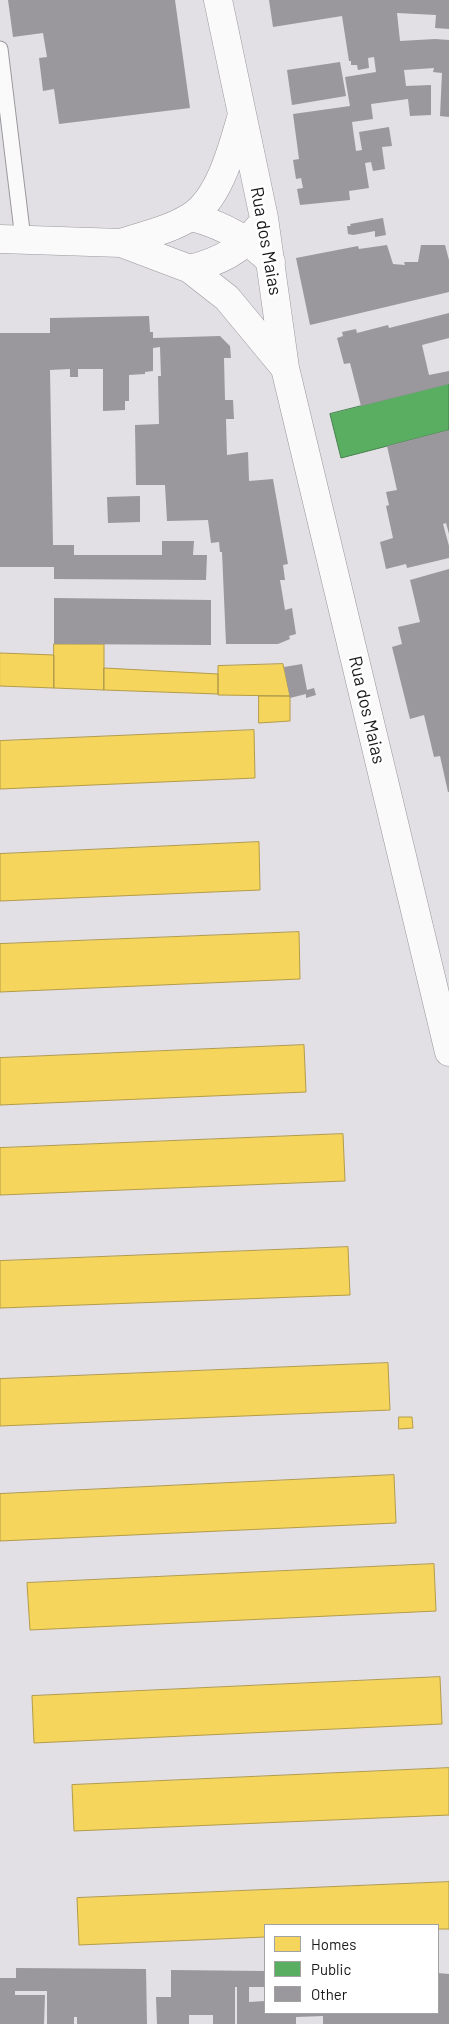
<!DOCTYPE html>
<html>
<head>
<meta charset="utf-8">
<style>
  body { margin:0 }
  #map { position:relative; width:449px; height:2024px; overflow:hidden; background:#e2dfe5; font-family:Barlow,sans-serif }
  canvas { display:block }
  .legend { position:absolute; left:264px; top:1924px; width:175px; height:90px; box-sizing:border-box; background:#fff; border:1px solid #a3a2a3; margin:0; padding:6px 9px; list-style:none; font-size:15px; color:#18171a }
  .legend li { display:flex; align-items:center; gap:10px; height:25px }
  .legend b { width:25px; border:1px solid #a3a2a3 }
</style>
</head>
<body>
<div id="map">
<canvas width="449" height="2024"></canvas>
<ul class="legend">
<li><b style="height:14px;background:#f6d55c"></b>Homes</li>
<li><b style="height:14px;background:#5aae61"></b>Public</li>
<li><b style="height:14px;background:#9a989c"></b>Other</li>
</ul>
</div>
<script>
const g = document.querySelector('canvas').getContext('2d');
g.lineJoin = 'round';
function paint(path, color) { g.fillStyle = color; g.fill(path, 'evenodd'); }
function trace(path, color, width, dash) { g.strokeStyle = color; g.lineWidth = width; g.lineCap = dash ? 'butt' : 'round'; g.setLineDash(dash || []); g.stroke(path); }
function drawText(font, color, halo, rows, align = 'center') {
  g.font = font + ' Barlow,sans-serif'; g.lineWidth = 5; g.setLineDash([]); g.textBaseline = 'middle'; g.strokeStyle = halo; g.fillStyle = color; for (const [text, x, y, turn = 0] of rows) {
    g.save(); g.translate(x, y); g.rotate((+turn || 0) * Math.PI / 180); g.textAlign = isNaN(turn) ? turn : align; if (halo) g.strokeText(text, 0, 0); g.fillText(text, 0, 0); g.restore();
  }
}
const homes = new Path2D(`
  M 54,644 L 104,644 L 104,690 L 54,688 Z
  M 0,653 L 54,655 L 54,688 L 0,686 Z
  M 283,664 L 290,696 L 218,695 L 218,666 Z
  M 104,668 L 218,674 L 218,694 L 104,690 Z
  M 259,696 L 290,696 L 290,721 L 259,723 Z
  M 254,730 L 255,778 L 0,789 L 0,741 Z
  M 259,842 L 260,890 L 0,901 L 0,854 Z
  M 299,932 L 300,979 L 0,992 L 0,944 Z
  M 304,1045 L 306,1092 L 0,1105 L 0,1058 Z
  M 343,1134 L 345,1181 L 0,1195 L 0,1148 Z
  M 348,1247 L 350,1295 L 0,1308 L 0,1261 Z
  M 388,1363 L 390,1410 L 0,1426 L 0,1379 Z
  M 399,1417 L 412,1417 L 413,1428 L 399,1429 Z
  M 394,1475 L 396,1523 L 0,1541 L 0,1494 Z
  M 434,1564 L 436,1611 L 30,1630 L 27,1583 Z
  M 440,1677 L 442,1724 L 34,1743 L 32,1696 Z
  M 449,1768 L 449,1815 L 74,1831 L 72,1785 Z
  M 449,1882 L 449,1929 L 438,1929 L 438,1925 L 265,1925 L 265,1937 L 79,1945 L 77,1898 Z`);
paint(homes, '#f6d55c');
trace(homes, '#b39c48', 1);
const public = new Path2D(`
  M 449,384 L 449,430 L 341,458 L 330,414 Z`);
paint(public, '#5aae61');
trace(public, '#46814c', 1);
paint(new Path2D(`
  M 8,0 L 175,0 L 190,108 L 59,124 L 54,89 L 43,91 L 39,58 L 47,57 L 43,33 L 13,37 Z
  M 269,0 L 449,0 L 449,29 L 435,28 L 436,15 L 397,13 L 400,41 L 435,39 L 449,40 L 449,117 L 440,116 L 442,73 L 433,72 L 434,68 L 404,70 L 406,86 L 431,85 L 431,115 L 410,116 L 408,99 L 371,104 L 373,119 L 352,122 L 356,151 L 362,150 L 359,132 L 389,127 L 392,146 L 382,147 L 385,169 L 373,171 L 371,162 L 365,163 L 369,188 L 349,191 L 350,200 L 300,205 L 297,189 L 303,188 L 301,178 L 296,179 L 293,160 L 299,159 L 293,114 L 350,106 L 345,77 L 376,72 L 374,57 L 368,58 L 369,68 L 358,70 L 357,65 L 351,65 L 351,61 L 349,61 L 342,16 L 273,27 Z
  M 340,62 L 346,96 L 292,105 L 287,70 Z
  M 383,218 L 386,235 L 375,237 L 375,231 L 353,235 L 348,234 L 347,226 L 351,226 L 350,224 Z
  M 387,245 L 393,264 L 405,265 L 404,262 L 418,262 L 421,245 L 445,245 L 449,260 L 449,292 L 310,325 L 296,258 L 358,246 L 359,249 Z
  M 449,313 L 449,338 L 422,345 L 429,375 L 449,371 L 449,384 L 361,406 L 350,363 L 344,364 L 337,338 L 343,336 L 342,332 L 356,329 L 357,333 L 388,325 L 389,328 Z
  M 149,316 L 150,332 L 153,332 L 153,338 L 220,336 L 230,346 L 231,358 L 224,358 L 225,400 L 233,400 L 234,419 L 226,419 L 227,455 L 248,452 L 249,481 L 273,479 L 288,564 L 283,565 L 285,580 L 280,580 L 285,610 L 292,608 L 296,634 L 289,636 L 290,639 L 278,644 L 226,644 L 222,552 L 220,552 L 219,542 L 211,543 L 208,520 L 167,521 L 165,485 L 136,485 L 135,425 L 159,424 L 158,376 L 161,376 L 160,347 L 153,348 L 153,371 L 145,372 L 145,374 L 129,375 L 129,401 L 125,401 L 125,410 L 103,411 L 103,369 L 78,369 L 78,377 L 70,377 L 70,369 L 50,370 L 53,545 L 74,545 L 74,555 L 162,555 L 162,541 L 194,541 L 193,555 L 207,555 L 206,580 L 54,579 L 54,567 L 0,567 L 0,333 L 50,333 L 50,318 Z
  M 449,430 L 449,534 L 446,523 L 443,524 L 449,546 L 449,558 L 407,568 L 406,564 L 386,569 L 380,542 L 393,538 L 386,506 L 389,505 L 386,492 L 397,490 L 387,446 Z
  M 140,496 L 140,522 L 108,523 L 107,497 Z
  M 449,569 L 449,792 L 448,792 L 440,756 L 434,757 L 424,715 L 410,719 L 392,647 L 402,644 L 398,627 L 420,622 L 410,580 Z
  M 54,598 L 211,600 L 211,645 L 54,644 Z
  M 302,664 L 307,690 L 314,688 L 316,695 L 306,698 L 306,694 L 290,698 L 284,667 Z
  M 16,1968 L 146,1969 L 147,2024 L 77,2024 L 77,2017 L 74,2017 L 74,2024 L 47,2024 L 47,1991 L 15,1991 L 15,1995 L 45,1995 L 44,2024 L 0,2024 L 0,1978 L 16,1978 Z
  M 171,1970 L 265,1971 L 265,1987 L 249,1987 L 249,2002 L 265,2001 L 265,2013 L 438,2013 L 438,1973 L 449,1974 L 449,2024 L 323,2024 L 323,2016 L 296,2017 L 296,2024 L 237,2024 L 237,1987 L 235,1987 L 235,2024 L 213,2024 L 213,2015 L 189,2015 L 189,2024 L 157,2024 L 156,1997 L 171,1997 Z`), '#9a989c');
const service = new Path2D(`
  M 0,49 L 23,239`);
const secondary = new Path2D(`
  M 218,0 L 264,218 L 285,368 L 449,1052
  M 192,217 C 222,225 249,239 271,262
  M 0,239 L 121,243 L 190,269 L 227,298 L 285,368
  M 121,243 C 144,235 170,230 190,217 C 219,200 232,149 241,118
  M 190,269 C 217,262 242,251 258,228`);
trace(service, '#9a989c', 17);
trace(secondary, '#9a989c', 29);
trace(service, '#fbfafb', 15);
trace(secondary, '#fbfafb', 28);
drawText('18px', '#18171a', '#fff', [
  ["Rua dos Maias",266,241,80],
  ["Rua dos Maias",367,710,77]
]);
</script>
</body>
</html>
